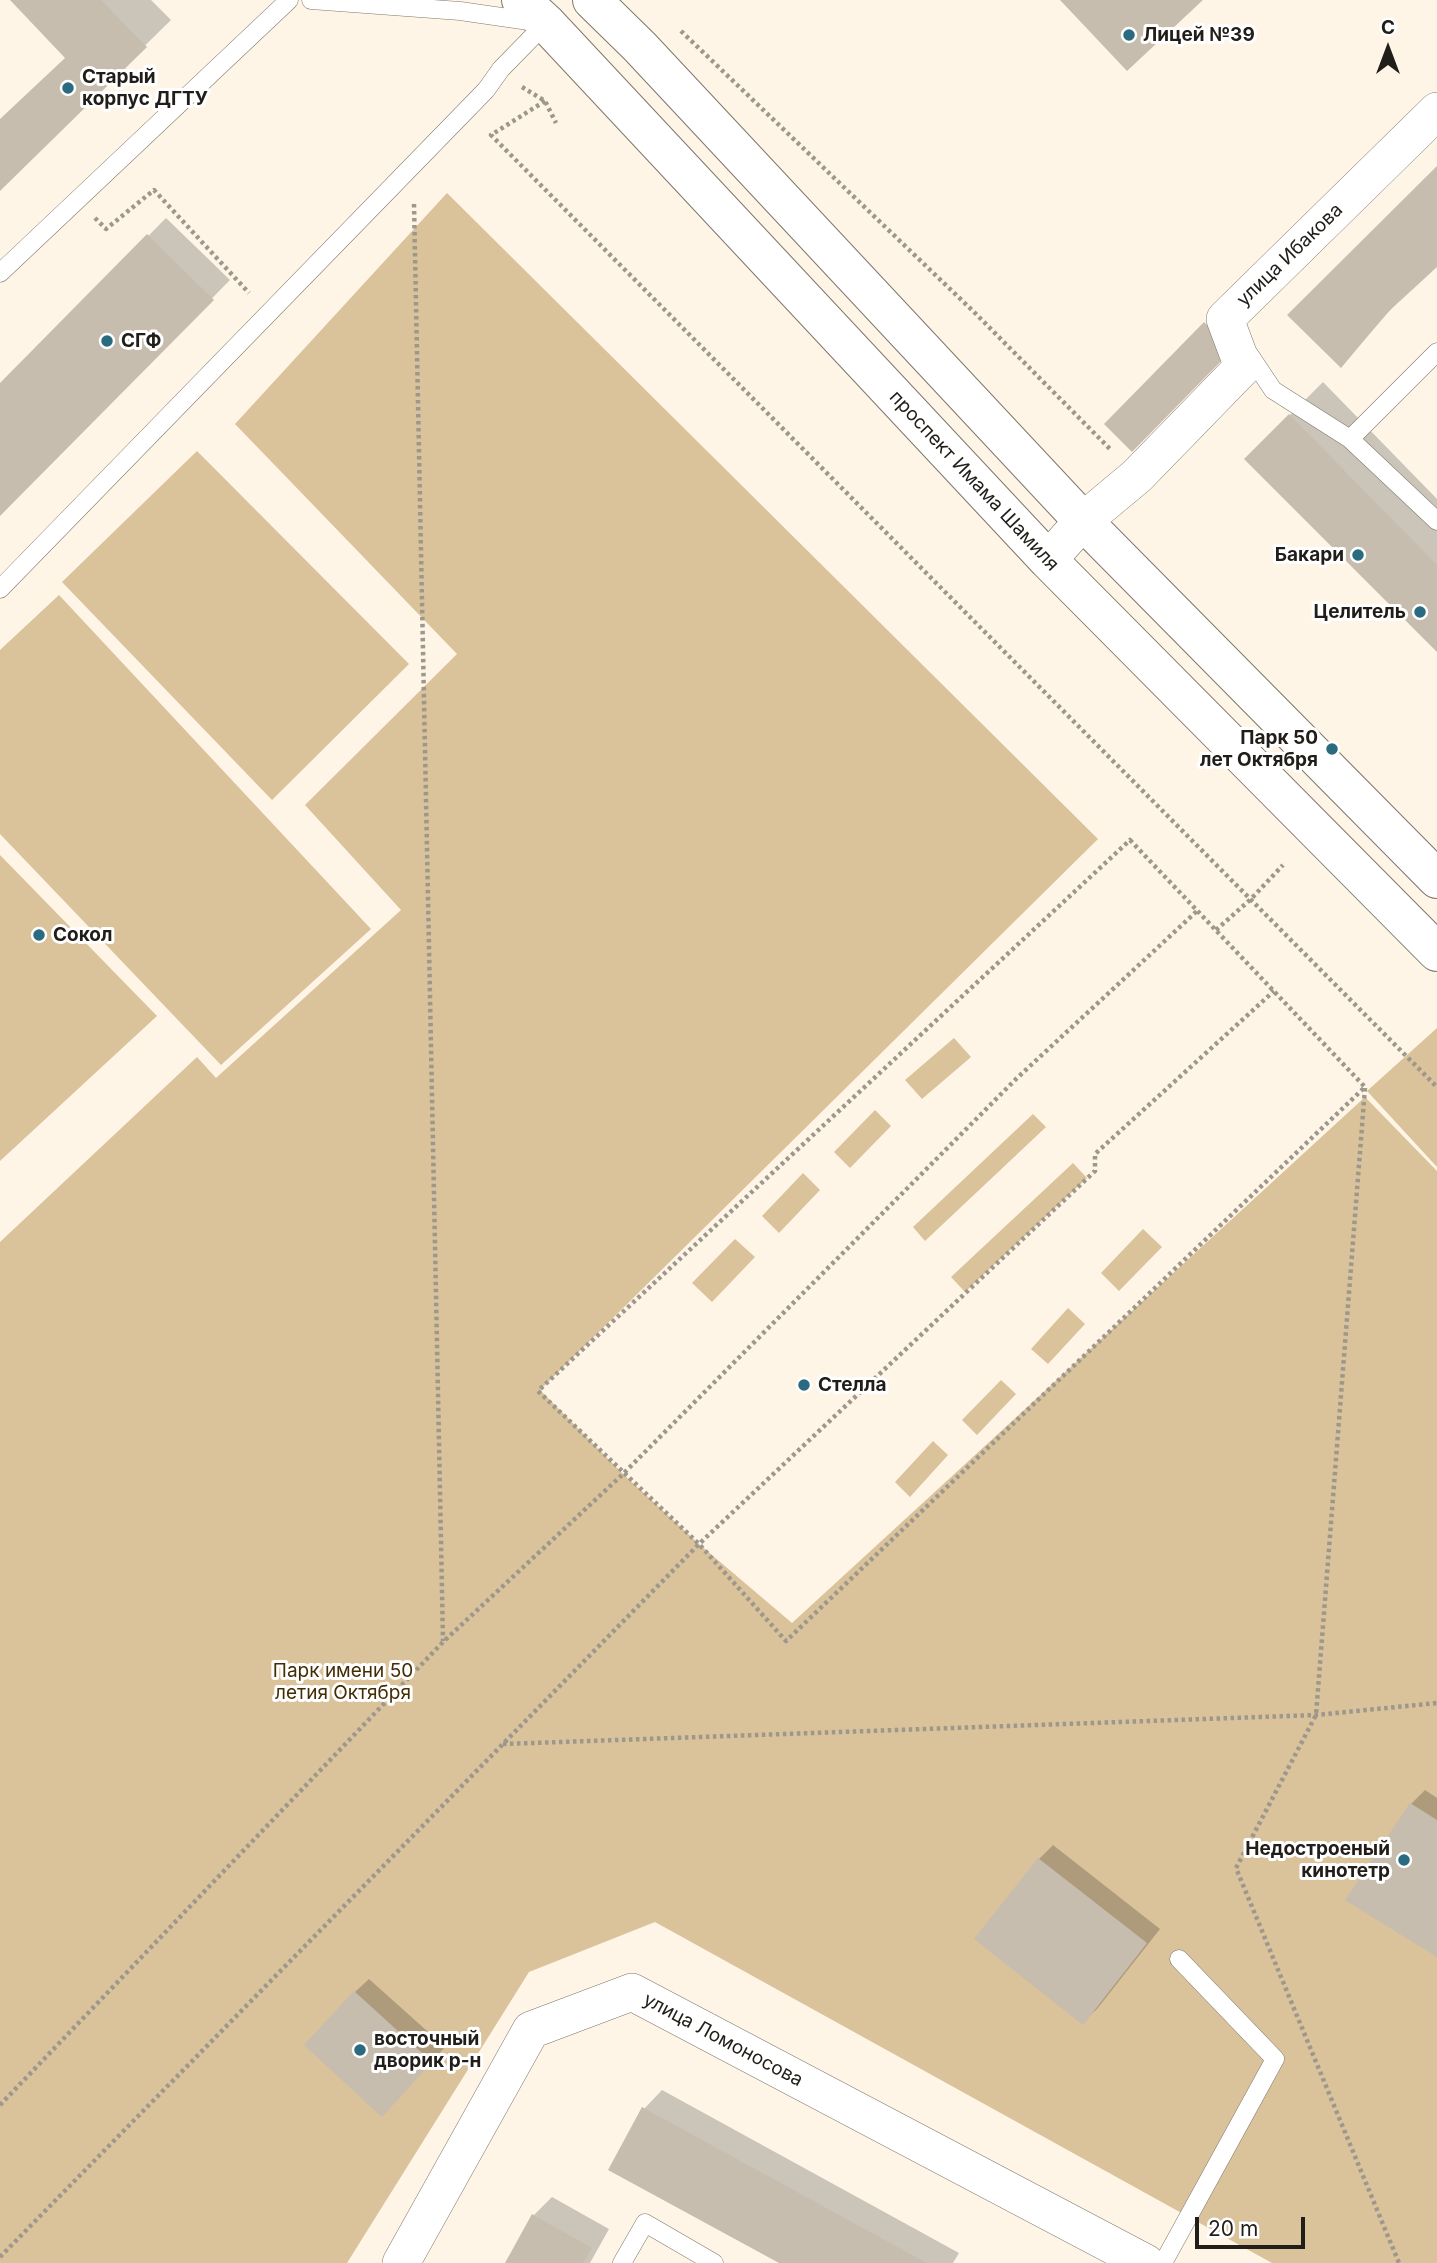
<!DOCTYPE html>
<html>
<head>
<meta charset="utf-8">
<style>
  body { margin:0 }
  #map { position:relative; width:1437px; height:2263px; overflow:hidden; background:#fef5e7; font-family:Inter,sans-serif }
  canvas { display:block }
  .north { position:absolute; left:1353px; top:14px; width:70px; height:70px; -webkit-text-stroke:5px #fff; paint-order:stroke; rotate:0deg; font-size:19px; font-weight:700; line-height:28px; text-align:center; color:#211e19 }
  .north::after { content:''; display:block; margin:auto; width:24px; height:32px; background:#211e19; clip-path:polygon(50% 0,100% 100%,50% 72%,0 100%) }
  .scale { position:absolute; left:1195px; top:2217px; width:110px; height:32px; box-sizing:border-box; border:4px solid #211e19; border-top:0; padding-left:9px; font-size:21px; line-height:24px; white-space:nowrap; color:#211e19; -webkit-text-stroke:5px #fff; paint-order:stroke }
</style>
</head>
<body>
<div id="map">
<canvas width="1437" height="2263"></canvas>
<div class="north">С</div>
<div class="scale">20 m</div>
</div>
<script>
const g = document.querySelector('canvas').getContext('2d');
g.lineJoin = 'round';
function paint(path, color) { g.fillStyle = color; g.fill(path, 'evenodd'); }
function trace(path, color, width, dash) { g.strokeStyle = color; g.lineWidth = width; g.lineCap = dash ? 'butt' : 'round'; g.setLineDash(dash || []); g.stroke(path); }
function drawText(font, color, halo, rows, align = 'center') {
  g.font = font + ' Inter,sans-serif'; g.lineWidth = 6; g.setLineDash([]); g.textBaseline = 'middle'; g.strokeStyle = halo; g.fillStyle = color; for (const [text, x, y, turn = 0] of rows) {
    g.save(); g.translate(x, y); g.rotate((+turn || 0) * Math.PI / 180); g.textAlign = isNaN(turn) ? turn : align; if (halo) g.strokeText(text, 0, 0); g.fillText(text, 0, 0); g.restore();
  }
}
paint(new Path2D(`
  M 447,193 L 1098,839 L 540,1390 L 623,1474 L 699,1544 L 792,1623 L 1365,1097 L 1437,1171 L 1437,2263 L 1272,2263 L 655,1922 L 529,1972 L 347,2263 L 0,2263 L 0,1242 L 197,1057 L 216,1078 L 401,910 L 305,805 L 457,654 L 235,424 Z
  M 197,451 L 409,664 L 272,800 L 62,582 Z
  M 59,595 L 371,929 L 221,1065 L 0,834 L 0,650 Z
  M 0,855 L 157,1016 L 0,1161 Z
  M 1437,1028 L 1437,1167 L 1367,1091 Z
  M 954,1038 L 971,1057 L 922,1099 L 905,1080 Z
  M 875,1110 L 891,1126 L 850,1168 L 834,1152 Z
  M 1033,1114 L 1046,1127 L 925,1241 L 913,1227 Z
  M 1073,1163 L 1087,1178 L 965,1292 L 951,1277 Z
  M 803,1173 L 820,1190 L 779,1233 L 762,1216 Z
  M 1143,1229 L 1162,1247 L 1119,1291 L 1101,1273 Z
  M 735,1239 L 755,1257 L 712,1302 L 692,1283 Z
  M 1068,1308 L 1085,1324 L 1048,1364 L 1031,1349 Z
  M 1001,1380 L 1016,1394 L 977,1435 L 962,1420 Z
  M 933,1441 L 948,1455 L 910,1497 L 895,1482 Z`), '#dac29b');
paint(new Path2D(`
  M 12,0 L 151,0 L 171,20 L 0,188 L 0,120 L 67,57 Z
  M 1437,169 L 1437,265 L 1400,299 L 1341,366 Z
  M 166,218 L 230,280 L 0,514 L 0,386 Z
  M 1323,382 L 1437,499 L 1437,650 L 1246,459 Z
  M 1425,1790 L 1437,1798 L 1437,1955 L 1411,1804 Z
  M 1053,1845 L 1160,1929 L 1097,2009 L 1083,2022 L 976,1938 L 1039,1859 Z
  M 369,1979 L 445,2047 L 396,2101 L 355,1992 Z
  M 662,2090 L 959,2253 L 953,2263 L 782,2263 L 644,2109 Z
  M 552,2197 L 609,2229 L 590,2263 L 507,2263 L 534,2215 Z`), '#0003');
paint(new Path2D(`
  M 10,0 L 101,0 L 147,47 L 0,191 L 0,119 L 65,58 Z
  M 1060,0 L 1203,0 L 1127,71 Z
  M 1437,166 L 1437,267 L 1388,312 L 1341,368 L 1287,315 Z
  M 147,234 L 214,300 L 0,516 L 0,383 Z
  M 1204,322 L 1232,350 L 1132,452 L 1104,424 Z
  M 1289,414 L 1437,565 L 1437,652 L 1244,459 Z
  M 1410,1803 L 1437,1820 L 1437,1957 L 1345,1900 Z
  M 1038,1858 L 1147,1943 L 1083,2025 L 974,1939 Z
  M 354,1991 L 432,2062 L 382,2117 L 304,2045 Z
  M 642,2107 L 927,2263 L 779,2263 L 608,2170 Z
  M 532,2214 L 592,2248 L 583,2263 L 505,2263 Z`), '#c6bdaf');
const service = new Path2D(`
  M 311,0 L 460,11 L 536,22
  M 0,273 L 289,0
  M 1249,354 L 1273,390 L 1350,439 L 1437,521
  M 1350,439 L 1437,352
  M 0,589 L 486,90 L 501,69 L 546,23
  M 622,2263 L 645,2223 L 714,2263
  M 1163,2263 L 1275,2059 L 1179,1959`);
const minor = new Path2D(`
  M 1048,560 L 1083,521 L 1137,476 L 1243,367 L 1225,319 L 1437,111
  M 401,2263 L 531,2030 L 632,1992 L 1146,2263`);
const primary = new Path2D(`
  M 521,0 L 546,23 L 1048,560 L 1437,952
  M 592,0 L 640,47 L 1083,521 L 1437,879`);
trace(service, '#7f776b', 19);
trace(minor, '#7f776b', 38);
trace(primary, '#7f776b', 40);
trace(new Path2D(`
  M 681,31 L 974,312 L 1111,450
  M 522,87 L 545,101 L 556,123
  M 545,101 L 491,135 L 1437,1087
  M 414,204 L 443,1641
  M 95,218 L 106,229 L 154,190 L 249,293
  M 1130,840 L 1365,1087 L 786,1641 L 699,1544 L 538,1391 Z
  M 1216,930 L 1251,899 L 1283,865
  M 1365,1088 L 1316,1715 L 1236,1868 L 1399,2263
  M 503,1744 L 1316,1715 L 1437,1703
  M 0,2105 L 443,1642 L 623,1474 L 1016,1079 L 1197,911
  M 0,2257 L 699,1544 L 1095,1171 L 1095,1154 L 1274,991`), '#9d978c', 4.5, [3.5, 3.5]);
trace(service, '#fff', 18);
trace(minor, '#fff', 37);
trace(primary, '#fff', 38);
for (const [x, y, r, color] of [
  [1129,35,7,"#2a6b7f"],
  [68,88,7,"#2a6b7f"],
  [107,341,7,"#2a6b7f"],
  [1358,555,7,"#2a6b7f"],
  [1420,612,7,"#2a6b7f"],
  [1332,749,7,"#2a6b7f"],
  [39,935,7,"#2a6b7f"],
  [804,1385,7,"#2a6b7f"],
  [1404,1860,7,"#2a6b7f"],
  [360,2050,7,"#2a6b7f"]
]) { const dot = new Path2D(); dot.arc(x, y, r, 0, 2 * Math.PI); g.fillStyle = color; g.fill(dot); trace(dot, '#fff', 2.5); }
drawText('bold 19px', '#211e19', '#fff', [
  ["Лицей №39",1143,35],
  ["Старый",82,77],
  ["корпус ДГТУ",82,99],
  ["СГФ",121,341],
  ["Бакари",1344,555,"right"],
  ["Целитель",1406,612,"right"],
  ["Парк 50",1318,738,"right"],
  ["лет Октября",1318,760,"right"],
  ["Сокол",53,935],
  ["Стелла",818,1385],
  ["Недостроеный",1390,1849,"right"],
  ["кинотетр",1390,1871,"right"],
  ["восточный",374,2039],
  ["дворик р-н",374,2061]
], 'left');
drawText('19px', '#211e19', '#fff', [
  ["улица Ибакова",1290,255,-44],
  ["проспект Имама Шамиля",974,481,47],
  ["улица Ломоносова",723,2040,28]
]);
drawText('19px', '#432d04', '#fff', [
  ["Парк имени 50",343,1671],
  ["летия Октября",343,1693]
]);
</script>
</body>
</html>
